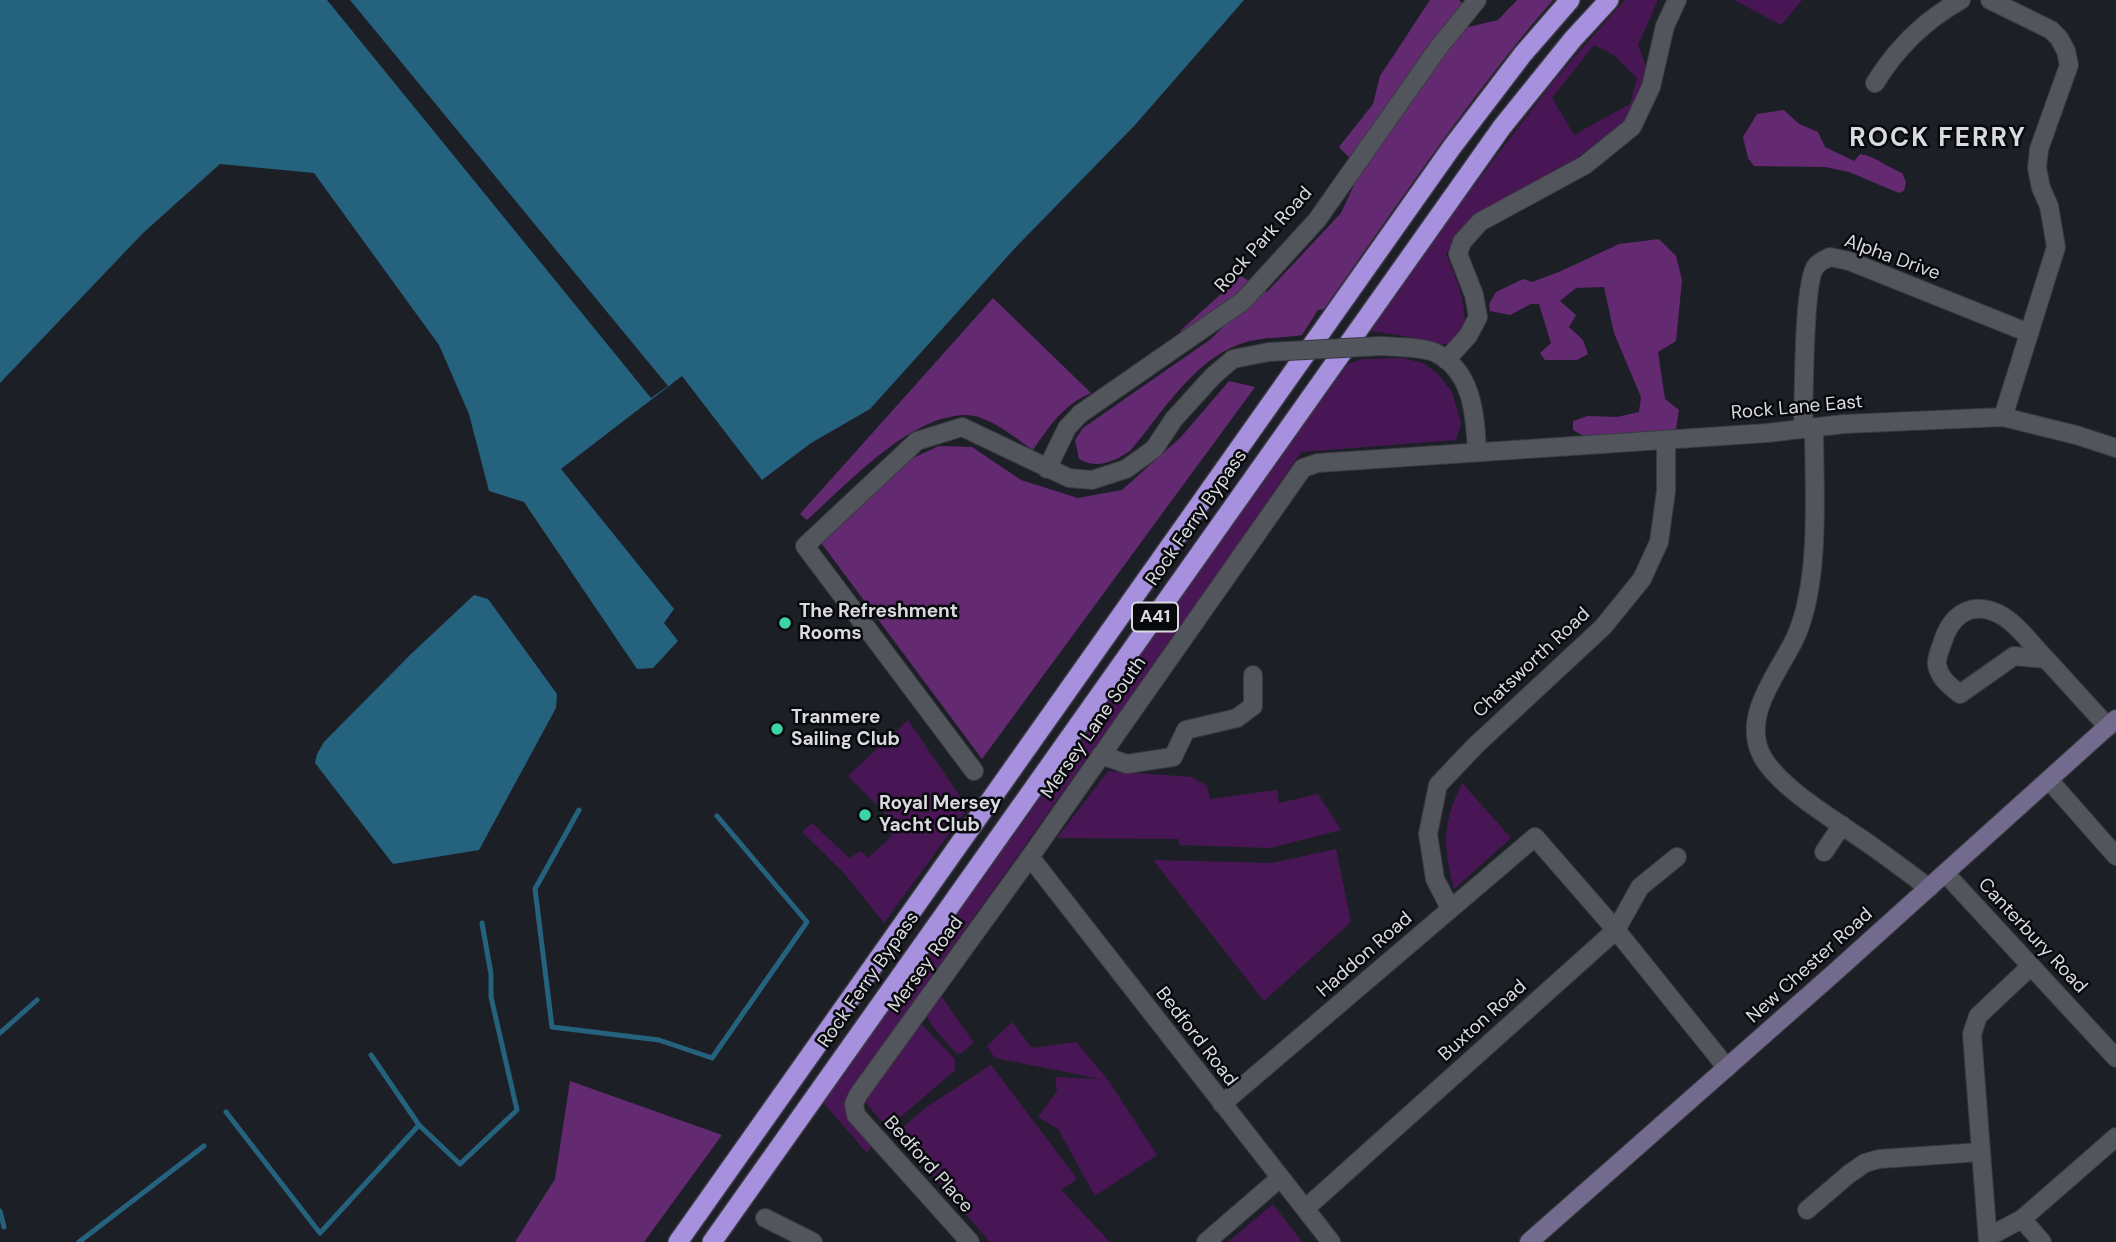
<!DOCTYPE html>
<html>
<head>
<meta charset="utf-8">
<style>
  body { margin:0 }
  canvas { display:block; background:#1d1f26 }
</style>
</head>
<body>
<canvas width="2116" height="1242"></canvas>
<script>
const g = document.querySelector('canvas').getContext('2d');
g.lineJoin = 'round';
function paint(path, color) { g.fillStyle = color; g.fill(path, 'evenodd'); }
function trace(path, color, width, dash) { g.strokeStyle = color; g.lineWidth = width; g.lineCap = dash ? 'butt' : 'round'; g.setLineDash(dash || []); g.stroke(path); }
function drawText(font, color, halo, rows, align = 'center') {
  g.font = font + ' "DM Sans",sans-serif'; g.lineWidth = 5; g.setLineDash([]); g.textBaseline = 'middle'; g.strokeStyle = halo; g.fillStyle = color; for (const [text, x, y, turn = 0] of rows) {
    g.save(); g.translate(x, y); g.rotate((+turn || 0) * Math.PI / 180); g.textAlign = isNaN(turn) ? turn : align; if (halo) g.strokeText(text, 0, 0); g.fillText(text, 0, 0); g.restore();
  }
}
paint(new Path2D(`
  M 1625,0 L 1658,0 L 1638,45 L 1646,66 L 1643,87 L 1629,119 L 1566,166 L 1487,210 L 1446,253 C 1454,275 1484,336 1445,344 C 1432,347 1420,339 1408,337 C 1396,334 1383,333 1370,331 L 1444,225 L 1556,78 ZM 1594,45 L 1614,55 L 1637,78 L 1630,104 L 1574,135 L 1552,98 Z
  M 1734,0 L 1802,0 L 1781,25 Z
  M 1403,358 L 1423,363 L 1438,374 L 1452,392 L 1461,424 L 1456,440 L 1301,452 L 1224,566 L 852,1088 L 845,1109 L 853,1126 L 871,1147 L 867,1153 L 823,1102 L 1076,748 L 1178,599 L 1348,364 L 1363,359 Z
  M 908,720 L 968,808 L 884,923 L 844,873 L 802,832 L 812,823 L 849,858 L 861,851 L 868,858 L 892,836 L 886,828 L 892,820 L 848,776 Z
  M 1108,771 L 1192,777 L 1207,786 L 1210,799 L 1277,790 L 1279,803 L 1318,794 L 1341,830 L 1270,848 L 1179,845 L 1179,839 L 1057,838 Z
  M 1462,783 L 1511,838 L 1454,889 C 1443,845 1442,825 1462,783 Z
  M 1336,849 L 1351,922 L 1264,1001 L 1153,860 L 1272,863 Z
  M 939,993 L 974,1043 L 961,1053 L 956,1053 L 932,1026 L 926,1014 Z
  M 919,1022 L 955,1059 L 955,1070 L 888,1128 L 864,1101 Z
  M 1012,1022 L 1032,1048 L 1076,1042 L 1108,1080 L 1157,1155 L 1095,1196 L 1058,1129 L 1038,1117 L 1057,1091 L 1055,1077 L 1101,1079 L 995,1058 L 987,1046 Z
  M 991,1065 L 1077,1179 L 1061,1190 L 1110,1242 L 990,1242 L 896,1133 L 928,1106 Z
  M 1273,1204 L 1302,1242 L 1228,1242 Z`), '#481654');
paint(new Path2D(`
  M 1430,0 L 1459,0 L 1467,9 L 1464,28 L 1498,20 L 1517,0 L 1553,0 C 1469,97 1398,204 1324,309 L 1318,310 L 1302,335 C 1283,338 1261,337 1243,343 C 1195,358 1162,413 1131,450 C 1116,461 1097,470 1079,459 L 1075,440 L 1083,428 L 1211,339 L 1230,320 L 1197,334 L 1180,331 L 1241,276 L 1267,292 L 1341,213 L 1361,170 L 1339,147 L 1373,104 L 1380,76 Z
  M 1784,110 L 1799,124 L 1818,132 L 1825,147 L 1854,161 L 1860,154 C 1875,156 1887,167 1902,173 L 1906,182 L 1904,191 L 1899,193 L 1849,172 L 1825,167 L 1754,166 L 1748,158 L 1743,137 L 1757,114 Z
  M 1659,239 L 1676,256 L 1682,280 L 1676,341 L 1658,352 L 1665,399 L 1679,410 L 1676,430 L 1641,435 L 1587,438 L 1573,430 L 1573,421 L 1588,416 L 1617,417 L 1639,412 L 1641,397 L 1614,333 L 1604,287 L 1576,288 L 1560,301 L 1576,315 L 1569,327 L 1583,340 L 1588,354 L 1577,360 L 1545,360 L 1540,353 L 1551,343 L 1539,304 L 1531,304 L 1510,315 L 1490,311 L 1489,304 L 1496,292 L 1523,279 L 1532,282 L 1559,272 L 1619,244 Z
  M 993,298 L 1091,393 C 1062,406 1051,424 1033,450 C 1015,438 990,416 967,415 C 909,415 849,483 807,520 L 800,514 Z
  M 1229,381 L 1255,387 L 982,759 L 819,540 L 902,463 L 939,446 L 972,447 L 1021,480 L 1078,498 L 1122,490 L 1181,437 Z
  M 570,1081 L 722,1135 L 644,1242 L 515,1242 L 555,1179 Z`), '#632971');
paint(new Path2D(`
  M 0,0 L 1244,0 L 1135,125 L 1016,247 L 870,409 L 811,443 L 762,480 L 682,376 L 561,469 L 674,609 L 664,623 L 678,641 L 653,668 L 637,669 L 524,502 L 489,491 L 469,414 L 439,345 L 314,173 L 220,164 L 143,233 L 0,383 Z
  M 474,595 L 488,599 L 557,694 L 556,708 L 479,850 L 393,864 L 315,763 L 317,754 L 324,742 L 411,654 Z`), '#24627e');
paint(new Path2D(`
  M 327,0 L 350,0 L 668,386 L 651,398 Z`), '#1d1f26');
trace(new Path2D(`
  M 579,810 L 535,889 L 552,1027 L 659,1040 L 712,1058 L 807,922 L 717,816
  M 0,1033 L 37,1000
  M 371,1055 L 419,1125 L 460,1164 L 517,1110 L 491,997 L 491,974 L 482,923
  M 226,1112 L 320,1233 L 419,1125
  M 0,1211 L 4,1227
  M 79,1242 L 204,1146`), '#24627e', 5);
const minor = new Path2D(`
  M 1990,0 L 2051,30 L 2059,38 L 2066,51 L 2069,65 L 2039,149 L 2037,168 L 2041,188 L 2049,206 L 2056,247 L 2003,417
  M 1875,83 C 1896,49 1925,20 1961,0
  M 1381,346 C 1396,347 1424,347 1436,353 C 1473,372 1475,415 1477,451
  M 1446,360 L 1468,336 L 1478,317 L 1474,295 L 1458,254 L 1462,242 L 1480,222 L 1585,165 L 1632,127 L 1651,87 L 1665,26 L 1677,0
  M 1814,427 C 1814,489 1821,576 1797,634 C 1781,671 1740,714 1762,756 C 1780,789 1838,822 1869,844 C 1889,858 1909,873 1929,888
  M 1803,429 C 1804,402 1803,281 1816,266 C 1819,262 1826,259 1830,257 L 1849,261 L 2029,333
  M 1047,469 L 1067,428 L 1080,414 L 1243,301 L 1317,220 L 1439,47 L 1477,0
  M 2046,659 C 2032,645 2017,623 1999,614 C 1970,600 1950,616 1942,644 C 1940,650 1936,658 1937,665 C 1940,679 1949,685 1960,694 L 2014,656 L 2046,659 L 2108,727
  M 1101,755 L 1127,764 L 1173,757 L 1186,730 L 1237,718 L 1253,706 L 1253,675
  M 974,771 L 805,546 L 917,441 L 962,427 L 1069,478 L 1092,480 L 1126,469 L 1154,449 L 1174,419 L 1213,376 L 1233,359 L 1269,352
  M 2049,780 L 2116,856
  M 1824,852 L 1842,825
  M 1030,857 L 1331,1242
  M 1945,873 L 2116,1058
  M 1450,908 L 1435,879 L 1428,834 L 1438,785 L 1475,746 L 1603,627 L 1642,579 L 1659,542 L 1666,491 L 1666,440
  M 1222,1104 L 1535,837 L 1616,930 L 1727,1068
  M 1306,1208 L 1616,930 L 1640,887 L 1677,857
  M 1807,1210 L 1849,1174 L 1865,1163 L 1879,1159 L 1981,1152
  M 765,1218 L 813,1242
  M 2022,1219 L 2042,1242
  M 1988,1237 L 2022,1219 L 2116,1137
  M 970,1242 L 856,1115 L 854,1104 L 858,1095 L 1030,857 L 1303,468 L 1318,463 L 1767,433 L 1844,424 L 2003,417 L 2076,435 L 2116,448
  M 1206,1242 L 1280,1178
  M 1988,1242 L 1972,1034 L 1978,1016 L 2031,966`);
const secondary = new Path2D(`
  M 1529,1242 L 1834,973 L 2116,719`);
const trunk = new Path2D(`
  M 678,1242 L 1452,147 L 1523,54 L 1570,0
  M 712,1242 L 1502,127 L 1573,39 L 1609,0`);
trace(minor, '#3a3b41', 20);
trace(secondary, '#3a3b41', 20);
trace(trunk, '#3a3b41', 22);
trace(minor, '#53555d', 18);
trace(secondary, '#726b8d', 18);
trace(trunk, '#a790de', 19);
const minorBridge = new Path2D(`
  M 1269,352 L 1381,346`);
trace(minorBridge, '#3a3b41', 20, []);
trace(minorBridge, '#53555d', 18);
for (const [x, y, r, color] of [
  [785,623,7,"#3cd4a4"],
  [777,729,7,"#3cd4a4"],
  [865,815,7,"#3cd4a4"]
]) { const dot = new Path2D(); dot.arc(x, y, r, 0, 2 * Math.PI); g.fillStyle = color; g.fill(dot); trace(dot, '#08090c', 2.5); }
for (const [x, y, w] of [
  [1155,617,46]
]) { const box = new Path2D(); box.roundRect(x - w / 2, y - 14.5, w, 29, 5); g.fillStyle = '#08090c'; g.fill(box); trace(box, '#dadbe0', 2); }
drawText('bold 18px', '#dadbe0', null, [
  ["A41",1155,617]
]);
drawText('19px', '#dadbe0', '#08090c', [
  ["Rock Park Road",1264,240,-48],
  ["Alpha Drive",1892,258,20],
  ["Rock Lane East",1797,408,-5],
  ["Rock Ferry Bypass",1197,518,-55],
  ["Chatsworth Road",1532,663,-43],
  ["Mersey Lane South",1094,728,-55],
  ["Canterbury Road",2032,936,47],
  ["Haddon Road",1365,955,-41],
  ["Mersey Road",926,965,-54],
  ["New Chester Road",1810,966,-42],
  ["Rock Ferry Bypass",869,980,-55],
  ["Buxton Road",1483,1021,-42],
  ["Bedford Road",1196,1037,52],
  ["Bedford Place",928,1165,48]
]);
drawText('bold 19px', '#dadbe0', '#08090c', [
  ["The Refreshment",799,612],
  ["Rooms",799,634],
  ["Tranmere",791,718],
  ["Sailing Club",791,740],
  ["Royal Mersey",879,804],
  ["Yacht Club",879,826]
], 'left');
g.letterSpacing = '2px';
drawText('bold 26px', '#dadbe0', '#08090c', [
  ["ROCK FERRY",1938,139]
]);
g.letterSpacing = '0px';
</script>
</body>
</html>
